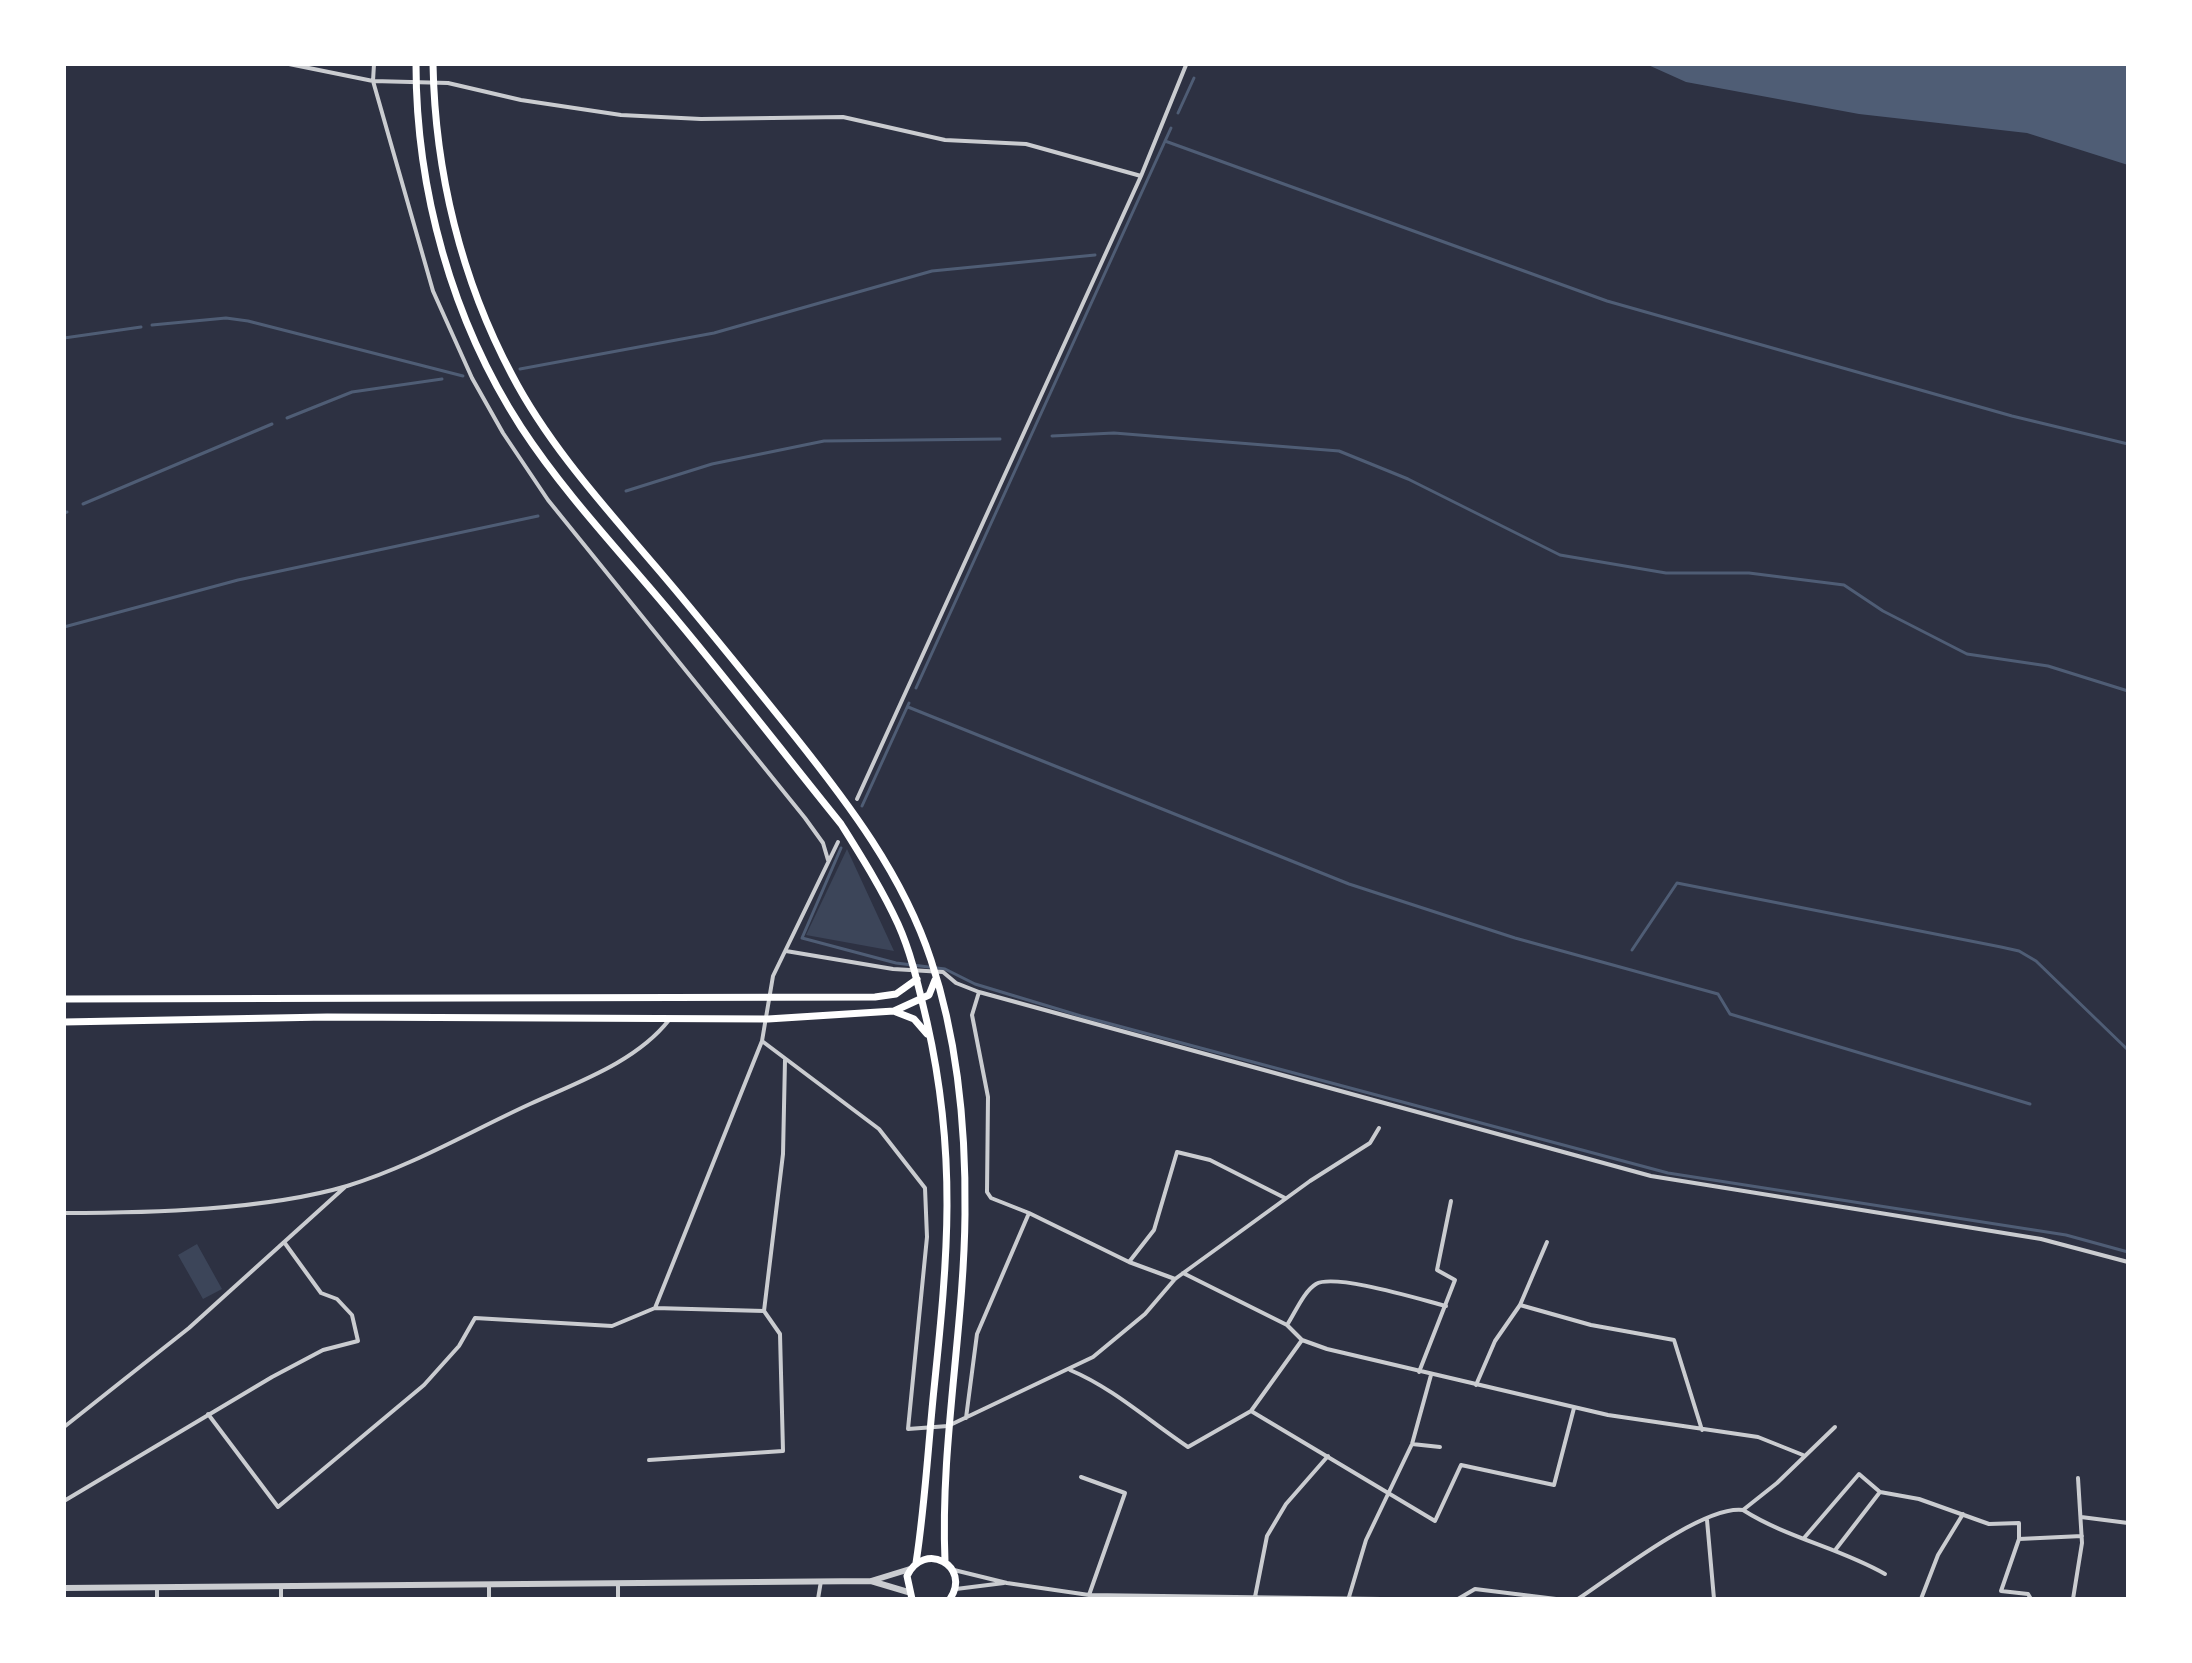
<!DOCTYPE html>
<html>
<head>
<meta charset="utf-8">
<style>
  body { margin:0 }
  #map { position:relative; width:2192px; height:1663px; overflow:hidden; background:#2d3142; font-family:"Roboto Condensed",sans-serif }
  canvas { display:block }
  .frame { position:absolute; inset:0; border:66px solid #fff; pointer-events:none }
</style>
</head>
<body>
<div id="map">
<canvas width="2192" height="1663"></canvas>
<div class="frame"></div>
</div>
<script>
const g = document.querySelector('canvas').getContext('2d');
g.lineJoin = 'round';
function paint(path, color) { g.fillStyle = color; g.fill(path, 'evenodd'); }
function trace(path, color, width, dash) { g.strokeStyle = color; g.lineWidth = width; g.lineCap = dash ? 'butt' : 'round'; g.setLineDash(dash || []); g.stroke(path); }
paint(new Path2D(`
  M 847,849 L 894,951 L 806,935 Z
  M 197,1244 L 222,1289 L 203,1299 L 178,1255 Z`), '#3c4559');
paint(new Path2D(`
  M 1646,64 L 2128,64 L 2128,165 L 2027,133 L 1859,114 L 1686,82 Z`), '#4f5d75');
trace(new Path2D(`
  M 1178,113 L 1194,78
  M 1165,141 L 1607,301 L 2012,416 L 2128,444
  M 152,325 L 226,318 L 248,321 L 463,376
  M 64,338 L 141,327
  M 520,369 L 714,333 L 932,271 L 1095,255
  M 287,418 L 352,392 L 442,379
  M 1052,436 L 1114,433 L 1339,451 L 1408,479 L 1560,555 L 1666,573 L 1749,573 L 1844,585 L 1883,611 L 1967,654 L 2048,666 L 2128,691
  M 626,491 L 712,464 L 824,441 L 1000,439
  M 83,504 L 272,424
  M 64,513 L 67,512
  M 64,627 L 238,580 L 538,516
  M 916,688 L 1171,128
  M 908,707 L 1349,884 L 1515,938 L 1718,994 L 1730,1014 L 2030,1104
  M 862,806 L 909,703
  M 841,848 L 802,938 L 896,963 L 945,969 L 975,984 L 1081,1016 L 1668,1173 L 2066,1235 L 2128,1252
  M 1632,950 L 1677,883 L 2001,947 L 2019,951 L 2036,961 L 2128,1050`), '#4f5d75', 3);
trace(new Path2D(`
  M 289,64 L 373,81 L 448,83 L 521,100 L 621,115 L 701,119 L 843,117 L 945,140 L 1026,144 L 1141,176
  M 374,64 L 373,81 L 433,291 L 472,378 L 503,433 L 548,500 L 805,818 L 823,843 L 828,860
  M 857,799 L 1141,176 L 1186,65
  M 786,951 L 893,969 L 943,972 L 956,983 L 979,992 L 1651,1176 L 2041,1239 L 2128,1262
  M 979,992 L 972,1015 L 988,1097 L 987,1192 L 991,1198 L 1029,1213
  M 762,1041 L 879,1129 L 925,1188 L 927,1237 L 908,1429 L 948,1426 L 1093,1357 L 1145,1314 L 1175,1279 L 1310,1181 L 1370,1143 L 1379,1128
  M 64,1213 C 150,1213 266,1210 347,1186 C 412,1166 469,1132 530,1104 C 578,1082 636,1062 669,1020
  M 1129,1262 L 1154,1230 L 1177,1152 L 1210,1160 L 1285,1198
  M 1183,1273 L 1287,1325 L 1302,1340 L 1327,1349 L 1608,1415 L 1758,1437 L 1803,1455
  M 1520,1305 L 1591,1325 L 1674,1340 L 1702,1430
  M 655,1308 L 762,1041 L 773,976 L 838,842
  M 1287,1325 C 1295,1313 1304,1291 1316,1284 C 1335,1273 1422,1300 1446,1306
  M 1302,1340 L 1251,1411 L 1435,1521 L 1461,1465 L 1554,1485 L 1574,1408
  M 1070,1370 C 1113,1388 1149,1421 1188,1447 L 1251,1411
  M 1419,1372 L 1455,1280 L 1437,1270 L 1451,1201
  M 1476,1385 L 1495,1341 L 1520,1305 L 1547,1242
  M 208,1414 L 278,1507 L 424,1385 L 459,1346 L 475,1318 L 612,1326 L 655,1308 L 764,1311
  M 966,1418 L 977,1334 L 1029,1213 L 1129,1262 L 1175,1279
  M 64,1427 L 189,1328 L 345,1187
  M 1835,1427 L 1777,1483 L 1743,1510 C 1787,1538 1840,1548 1885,1574
  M 1412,1444 L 1440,1447
  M 649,1460 L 783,1451 L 780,1334 L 764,1311 L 783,1154 L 785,1060
  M 1081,1477 L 1125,1493 L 1089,1595
  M 64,1501 L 272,1377 L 323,1350 L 358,1341 L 352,1315 L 337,1299 L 321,1293 L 284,1242
  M 2081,1517 L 2128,1523
  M 1707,1520 L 1714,1599
  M 1804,1538 L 1859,1474 L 1880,1492 L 1919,1499 L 1989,1524 L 2019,1523 L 2019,1539
  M 1836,1549 L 1880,1492
  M 954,1570 L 1007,1583 L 1089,1595 L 1381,1599
  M 956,1589 L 1004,1583
  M 1255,1597 L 1267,1536 L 1286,1504 L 1328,1456
  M 1349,1597 L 1366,1540 L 1412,1444 L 1431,1375
  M 157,1599 L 157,1587
  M 281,1599 L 281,1586
  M 489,1599 L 489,1585
  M 618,1599 L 618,1583
  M 818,1599 L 821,1581
  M 1458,1599 L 1475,1589 L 1556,1599
  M 1578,1599 C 1613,1576 1703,1505 1743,1510
  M 1921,1599 L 1938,1555 L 1963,1514
  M 2031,1599 L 2028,1594 L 2001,1591 L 2019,1539 L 2082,1536
  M 2073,1599 L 2082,1543 L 2078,1478`), '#caccd0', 4);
trace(new Path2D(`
  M 871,1581 L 908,1592
  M 64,1588 L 871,1581 L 910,1569`), '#caccd0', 6);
trace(new Path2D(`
  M 416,64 C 416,190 452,320 521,427 C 566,496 625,557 677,620 C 733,687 786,756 841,824 C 861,856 882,889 898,924 C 912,955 919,989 927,1022 C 957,1155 948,1255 934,1389 C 928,1447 925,1505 916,1563
  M 433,64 C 435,172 461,279 512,375 C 549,446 605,507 656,567 C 703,622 748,678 793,734 C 848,803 903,875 931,960 C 958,1041 966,1128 965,1214 C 964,1330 940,1445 945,1561
  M 64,999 L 875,997 L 896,994 L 917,979
  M 896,1012 L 914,1019 L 927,1034
  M 64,1022 L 327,1017 L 768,1019 L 894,1011 L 929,995 L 935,980
  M 912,1599 L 907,1576 C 924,1540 972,1566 950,1599`), '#fff', 7);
</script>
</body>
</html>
